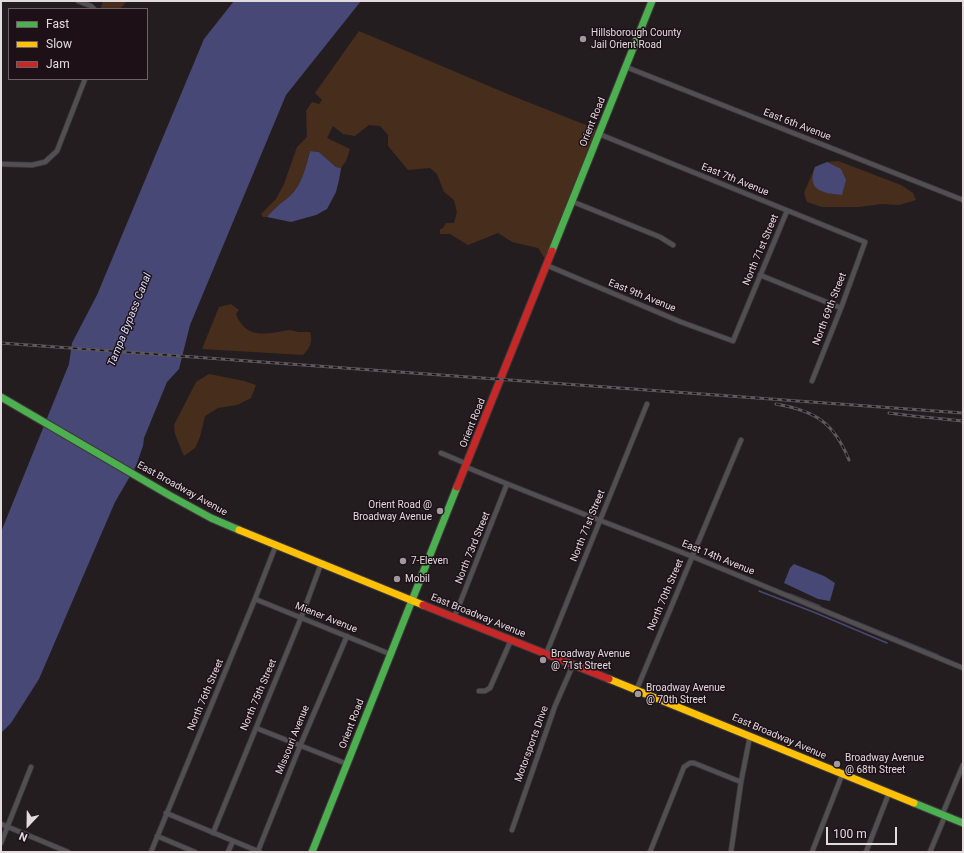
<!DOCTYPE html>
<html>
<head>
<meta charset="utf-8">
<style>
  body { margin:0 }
  #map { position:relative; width:964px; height:853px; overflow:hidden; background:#241d20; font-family:Roboto,sans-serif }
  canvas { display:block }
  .frame { position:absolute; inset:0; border:2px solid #e3dade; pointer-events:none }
  .legend { position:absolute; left:8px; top:8px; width:140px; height:72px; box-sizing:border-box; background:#1d1117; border:1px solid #6c6167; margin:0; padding:5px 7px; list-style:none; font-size:12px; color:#e3dade }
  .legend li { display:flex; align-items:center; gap:8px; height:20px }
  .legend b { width:20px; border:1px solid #6c6167 }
  .north { position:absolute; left:8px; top:805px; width:40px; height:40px; -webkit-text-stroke:3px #1d1117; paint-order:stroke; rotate:202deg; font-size:11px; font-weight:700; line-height:16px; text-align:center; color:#e3dade }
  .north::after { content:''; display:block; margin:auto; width:14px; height:18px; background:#e3dade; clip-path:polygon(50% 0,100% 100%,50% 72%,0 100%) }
  .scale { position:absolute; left:826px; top:827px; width:71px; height:18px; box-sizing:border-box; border:2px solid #e3dade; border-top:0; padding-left:5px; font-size:12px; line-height:14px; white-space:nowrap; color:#e3dade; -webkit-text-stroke:3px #1d1117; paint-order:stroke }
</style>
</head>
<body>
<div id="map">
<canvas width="964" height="853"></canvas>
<div class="frame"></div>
<ul class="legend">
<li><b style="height:5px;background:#4caf50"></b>Fast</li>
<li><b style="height:5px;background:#ffc107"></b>Slow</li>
<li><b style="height:5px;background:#c62828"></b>Jam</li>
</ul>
<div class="north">N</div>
<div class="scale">100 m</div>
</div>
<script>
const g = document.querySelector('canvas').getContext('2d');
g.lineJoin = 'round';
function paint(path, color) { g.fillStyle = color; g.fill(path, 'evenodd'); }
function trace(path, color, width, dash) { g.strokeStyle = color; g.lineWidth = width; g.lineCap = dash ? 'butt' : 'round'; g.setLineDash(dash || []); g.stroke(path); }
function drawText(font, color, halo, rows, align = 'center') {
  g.font = font + ' Roboto,sans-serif'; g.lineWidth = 3; g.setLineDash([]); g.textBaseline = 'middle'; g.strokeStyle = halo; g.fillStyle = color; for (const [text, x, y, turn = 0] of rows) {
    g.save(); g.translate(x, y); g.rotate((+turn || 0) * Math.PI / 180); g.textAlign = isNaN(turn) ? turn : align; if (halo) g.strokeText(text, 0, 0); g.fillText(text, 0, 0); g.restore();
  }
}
paint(new Path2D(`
  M 103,1 L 127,1 L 120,9 L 102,9 L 101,7 Z
  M 359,31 L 510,95 L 596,129 L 545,259 L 538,248 L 512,242 L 498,233 L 468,245 L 450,234 L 440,234 L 440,229 L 443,228 L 446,223 L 454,223 L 457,212 L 454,200 L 444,192 L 437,174 L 430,168 L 408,170 L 388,146 L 388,135 L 380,126 L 369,125 L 355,136 L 343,134 L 333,126 L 327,138 L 350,149 L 346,161 L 341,168 L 336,167 L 319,152 L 310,151 C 306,167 302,183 291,195 C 283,204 275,206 267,217 L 263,217 L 261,214 L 276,199 L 284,184 L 297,147 L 307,137 L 306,111 L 312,102 L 319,104 L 322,100 L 315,93 Z
  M 838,161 L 901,185 L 913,193 L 916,200 L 899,205 L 882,204 L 859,207 L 822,207 L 807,202 L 804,193 L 815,167 L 827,162 Z
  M 231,304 L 239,310 L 236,314 C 246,340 266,334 289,330 C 292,330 294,331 298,332 C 302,332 306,332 310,332 C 313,342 310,348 303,355 L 202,349 L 219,307 Z
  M 209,374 L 244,381 L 256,385 L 251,398 L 237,405 L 218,408 L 205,416 L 200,437 L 195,448 L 184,456 L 175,434 L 174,425 L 196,382 Z`), '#472d1c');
paint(new Path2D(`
  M 234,1 L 361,1 L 286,95 L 190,325 L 179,369 L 167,382 L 144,438 L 143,446 L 136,466 L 115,502 L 39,679 L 11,723 L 1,733 L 1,532 L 69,364 L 72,343 L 97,295 L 204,39 Z
  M 310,151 L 319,152 L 336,167 L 341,168 L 339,180 L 336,192 L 327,209 L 316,215 L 291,222 L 267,217 C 274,208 282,203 290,196 C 302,184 306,167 310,151 Z
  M 827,162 L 841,169 L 846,180 L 842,195 C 823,193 806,191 815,167 Z
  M 794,564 L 824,576 L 835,583 L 830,601 L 818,599 L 784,583 L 790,568 Z`), '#474876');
trace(new Path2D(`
  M 759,591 L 816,613 L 887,643
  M 790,594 L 820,606
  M 857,622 L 938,655`), '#474876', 1.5);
const street = new Path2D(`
  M 78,1 L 91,6 L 94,9
  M 626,67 L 963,200
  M 599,134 L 865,242 L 841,308 L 812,381
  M 1,164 L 32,165 L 45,162 L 57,151 L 85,79
  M 571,201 L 660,237 L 673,245
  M 546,265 L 681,322 L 733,341 L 787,211
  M 760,275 L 841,308
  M 441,453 L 467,464
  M 466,467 C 540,498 616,526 691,556 C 782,593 872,631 963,668
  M 255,599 L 390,654
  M 454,618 L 507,484
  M 546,654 L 647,404
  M 479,691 L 485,691 L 490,688 L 511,640
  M 636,691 L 741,440
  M 256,728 L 347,764
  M 166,813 L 260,852
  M 942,815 L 963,765
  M 1,824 L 68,852
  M 512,830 L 555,706 L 573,665
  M 213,833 L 301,618 L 321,564
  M 157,836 L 195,852
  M 1,843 L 31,767
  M 258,851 L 300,746 L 347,636
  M 151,852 L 255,599 L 276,545
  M 228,852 L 233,841
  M 650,852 L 684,767 L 690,763 L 694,763 L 741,782
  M 731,852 L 741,782 L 750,736
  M 812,852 L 842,775
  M 866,852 L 889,793
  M 930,852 L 945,816`);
const fast = new Path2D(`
  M 552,251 L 652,1
  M 1,397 L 169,495 L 211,518 L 239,530
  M 914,803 L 963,823
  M 312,852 L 457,487`);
const slow = new Path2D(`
  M 239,530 L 423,605
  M 609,679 L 914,803`);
const jam = new Path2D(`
  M 457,487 L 552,251
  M 423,605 L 609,679`);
trace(street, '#3e383b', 6);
trace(fast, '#3e383b', 9);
trace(slow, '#3e383b', 9);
trace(jam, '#3e383b', 9);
trace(street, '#514f51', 4.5);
trace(fast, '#4caf50', 7);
trace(slow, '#ffc107', 7);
trace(jam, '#c62828', 7);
const rail = new Path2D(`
  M 1,343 L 963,413
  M 776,404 C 816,411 834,423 849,460
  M 889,413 L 913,416 L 963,421`);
trace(rail, '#5d595c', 3);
trace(rail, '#1d1117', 1.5, [4.5]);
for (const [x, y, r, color] of [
  [583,39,4,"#a0989c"],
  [440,511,4,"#a0989c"],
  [403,561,4,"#a0989c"],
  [397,579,4,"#a0989c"],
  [543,660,4,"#a0989c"],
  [638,694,4,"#a0989c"],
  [837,764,4,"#a0989c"]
]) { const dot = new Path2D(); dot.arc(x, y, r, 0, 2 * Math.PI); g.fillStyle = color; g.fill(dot); trace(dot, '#1d1117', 1.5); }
drawText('10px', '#e3dade', '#1d1117', [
  ["Hillsborough County",591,33],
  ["Jail Orient Road",591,45],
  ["Orient Road @",432,505,"right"],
  ["Broadway Avenue",432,517,"right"],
  ["7-Eleven",411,561],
  ["Mobil",405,579],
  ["Broadway Avenue",551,654],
  ["@ 71st Street",551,666],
  ["Broadway Avenue",646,688],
  ["@ 70th Street",646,700],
  ["Broadway Avenue",845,758],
  ["@ 68th Street",845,770]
], 'left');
drawText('10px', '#e3dade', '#1d1117', [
  ["Orient Road",593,122,-68],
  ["East 6th Avenue",797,125,21],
  ["East 7th Avenue",735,180,22],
  ["North 71st Street",761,250,-67],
  ["East 9th Avenue",642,296,22],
  ["North 69th Street",830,309,-69],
  ["Orient Road",473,423,-68],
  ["East Broadway Avenue",182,489,29],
  ["North 71st Street",588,526,-68],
  ["North 73rd Street",473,548,-68],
  ["East 14th Avenue",718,558,22],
  ["North 70th Street",666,595,-67],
  ["East Broadway Avenue",478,616,22],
  ["Miener Avenue",326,618,22],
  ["North 76th Street",206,695,-67],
  ["North 75th Street",259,695,-67],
  ["Orient Road",352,724,-69],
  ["East Broadway Avenue",779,737,23],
  ["Missouri Avenue",293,740,-68],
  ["Motorsports Drive",532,744,-70]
]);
drawText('italic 11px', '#dbdeff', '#1d1117', [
  ["Tampa Bypass Canal",130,320,-68]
]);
</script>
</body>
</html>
